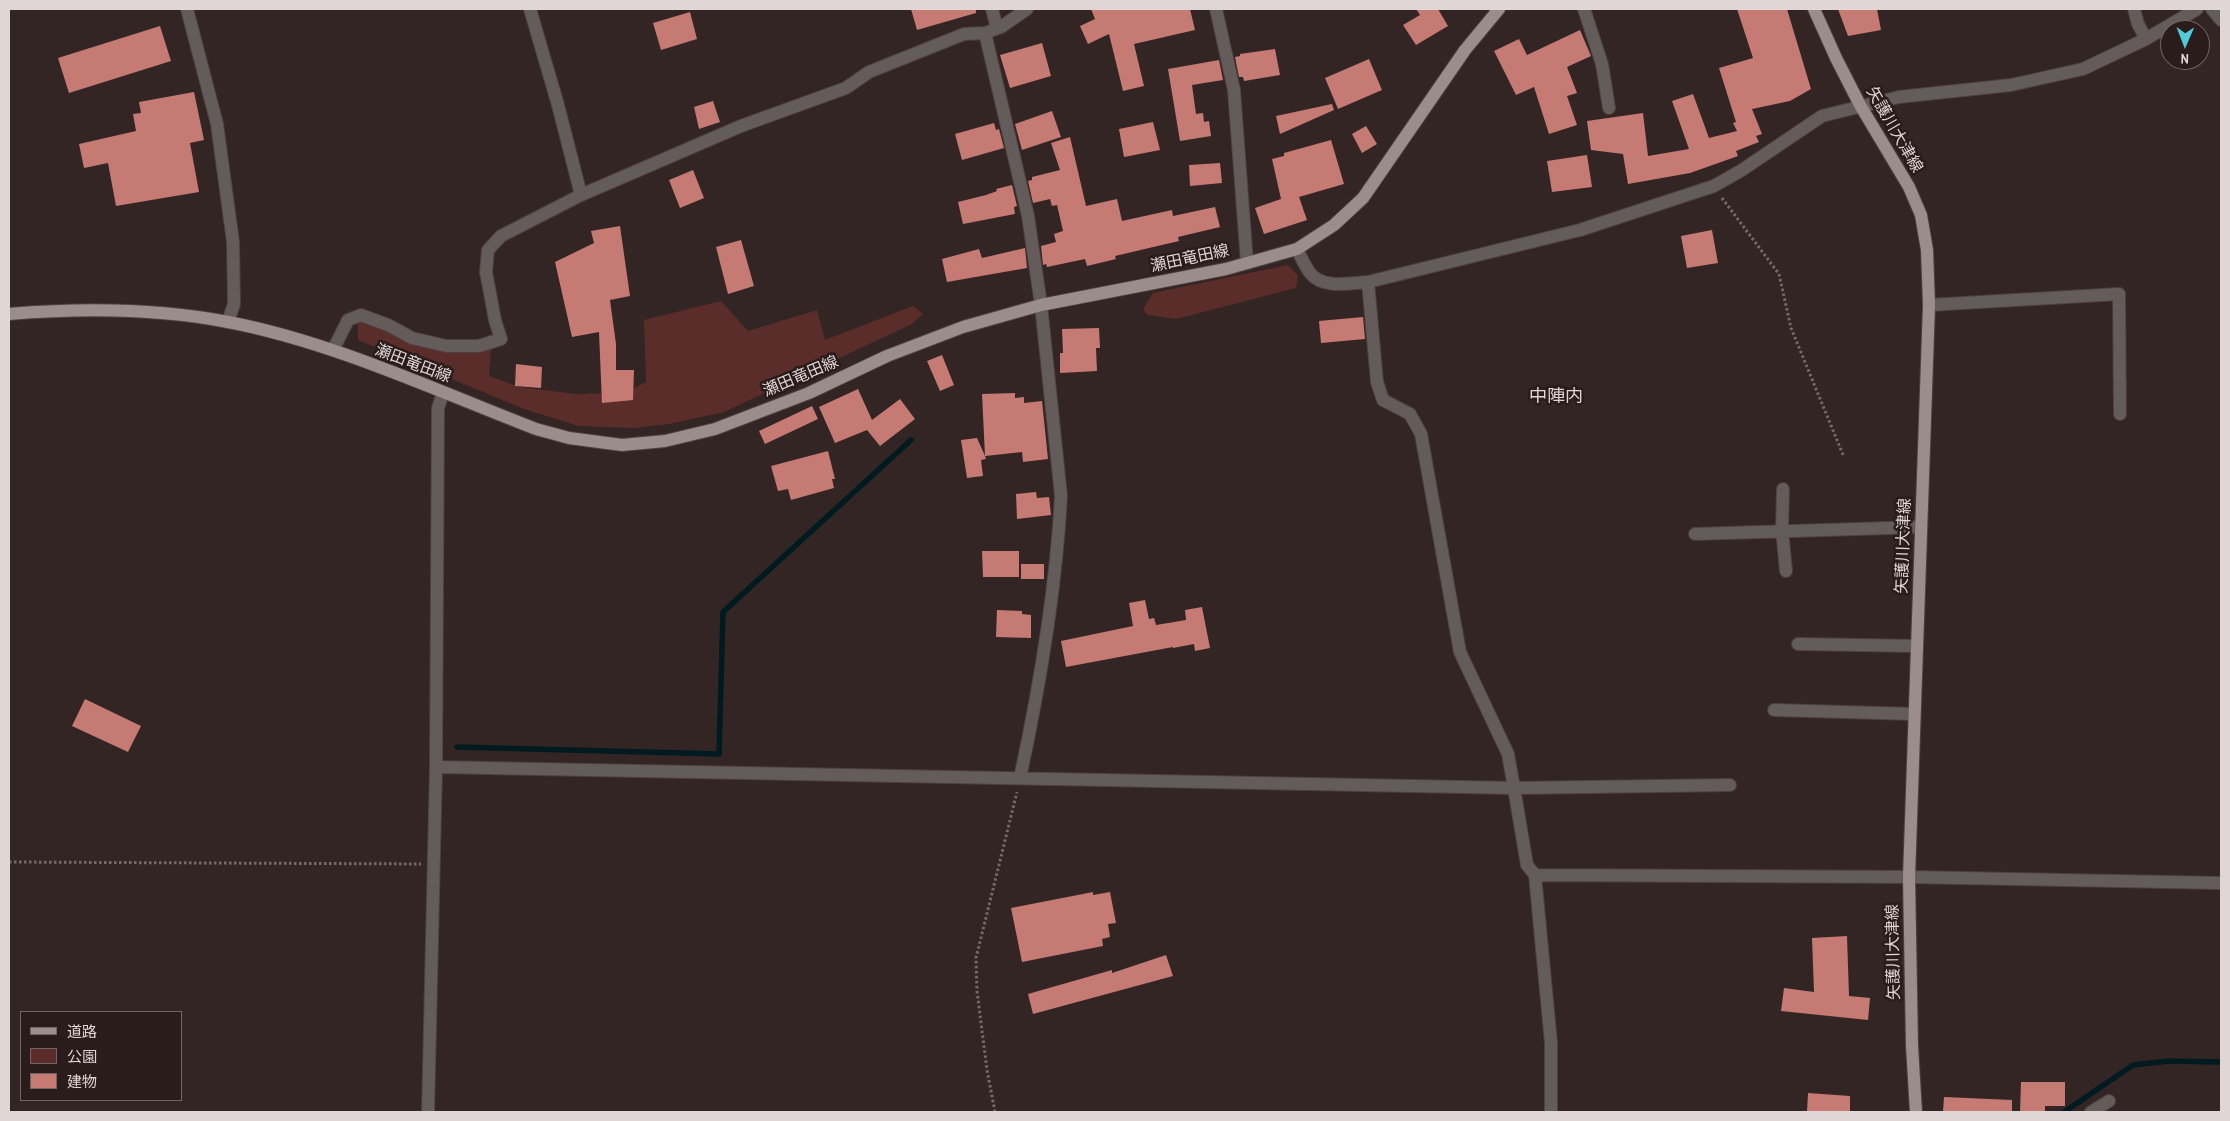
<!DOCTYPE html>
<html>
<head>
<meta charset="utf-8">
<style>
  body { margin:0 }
  #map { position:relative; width:2230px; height:1121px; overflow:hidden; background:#332524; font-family:"Archivo Narrow","Noto Sans JP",sans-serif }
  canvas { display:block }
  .frame { position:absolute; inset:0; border:10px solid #dfd6d5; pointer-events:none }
  .legend { position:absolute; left:20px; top:1011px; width:162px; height:90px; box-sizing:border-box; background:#291c1b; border:1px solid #726665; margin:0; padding:6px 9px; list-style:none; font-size:15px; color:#dfd6d5 }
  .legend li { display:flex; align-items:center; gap:10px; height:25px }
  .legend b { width:25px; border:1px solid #726665 }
  .north { position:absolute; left:2160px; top:20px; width:50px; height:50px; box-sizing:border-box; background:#291c1b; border:1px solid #726665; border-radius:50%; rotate:181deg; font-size:14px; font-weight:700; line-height:20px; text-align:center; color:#dfd6d5 }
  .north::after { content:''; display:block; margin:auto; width:18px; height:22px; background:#52cbd9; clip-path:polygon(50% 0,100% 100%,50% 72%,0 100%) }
</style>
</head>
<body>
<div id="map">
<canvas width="2230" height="1121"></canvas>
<div class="frame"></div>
<ul class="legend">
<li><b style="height:6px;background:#9b8d8b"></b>道路</li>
<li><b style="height:14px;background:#5a2d2a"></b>公園</li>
<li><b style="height:14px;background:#c67a74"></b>建物</li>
</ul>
<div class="north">N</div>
</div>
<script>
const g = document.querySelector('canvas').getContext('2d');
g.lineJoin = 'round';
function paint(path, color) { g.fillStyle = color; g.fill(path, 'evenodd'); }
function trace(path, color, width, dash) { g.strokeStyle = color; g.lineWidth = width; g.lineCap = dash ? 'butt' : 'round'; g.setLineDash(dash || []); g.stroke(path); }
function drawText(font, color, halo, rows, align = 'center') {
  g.font = font + ' "Archivo Narrow","Noto Sans JP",sans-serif'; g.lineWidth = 5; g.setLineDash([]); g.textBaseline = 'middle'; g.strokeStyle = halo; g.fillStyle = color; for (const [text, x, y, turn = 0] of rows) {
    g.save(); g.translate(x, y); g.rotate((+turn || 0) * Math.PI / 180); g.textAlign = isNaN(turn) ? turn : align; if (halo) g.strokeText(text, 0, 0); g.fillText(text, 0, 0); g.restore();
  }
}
paint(new Path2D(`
  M 1288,265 L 1298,276 L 1296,288 L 1176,319 L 1147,315 L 1143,309 L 1153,293 Z
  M 721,301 L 748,331 L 817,310 L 825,340 L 913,306 L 923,314 L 912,324 L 724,412 L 669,424 L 634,428 L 579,426 L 524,409 L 358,340 L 358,319 L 404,335 L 482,345 L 491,350 L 489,376 L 519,387 L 576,394 L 625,393 L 646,382 L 644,320 Z`), '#5a2d2a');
trace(new Path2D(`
  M 457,747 L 719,754 L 723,612 L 911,440
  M 2064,1112 L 2133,1065 L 2169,1061 L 2221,1062`), '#001b1f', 5.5);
paint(new Path2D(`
  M 911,9 L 976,9 L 976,13 L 917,30 Z
  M 1091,9 L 1190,9 L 1195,30 L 1134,44 L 1144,86 L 1123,91 L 1109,34 L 1088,44 L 1080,26 L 1095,19 Z
  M 1416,9 L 1438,9 L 1448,26 L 1416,45 L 1403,25 L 1420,15 Z
  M 1737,9 L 1787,9 L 1811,89 L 1790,101 L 1752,109 L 1762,134 L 1756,136 L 1759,142 L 1736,151 L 1738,156 L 1690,173 L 1628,184 L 1623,154 L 1591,150 L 1587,121 L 1643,113 L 1648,156 L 1689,149 L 1672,101 L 1693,94 L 1709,138 L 1737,131 L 1733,123 L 1736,122 L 1719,68 L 1753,58 Z
  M 1838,9 L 1877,9 L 1881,30 L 1848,36 Z
  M 690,12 L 697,39 L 661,50 L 653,23 Z
  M 160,26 L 171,61 L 69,93 L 58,58 Z
  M 1580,30 L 1591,56 L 1567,67 L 1577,93 L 1567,96 L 1577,125 L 1549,134 L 1534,87 L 1516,95 L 1494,51 L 1519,39 L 1527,55 Z
  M 1042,43 L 1051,76 L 1010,88 L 1000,55 Z
  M 1275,49 L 1280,75 L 1244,81 L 1243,77 L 1239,77 L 1235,57 L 1240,56 L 1240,54 Z
  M 1369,59 L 1382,90 L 1338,109 L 1325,78 Z
  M 1219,60 L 1223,80 L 1192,85 L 1196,114 L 1203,113 L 1204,122 L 1209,121 L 1211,136 L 1180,141 L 1168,69 Z
  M 194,92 L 204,140 L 190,143 L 199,192 L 116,206 L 108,163 L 84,168 L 79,144 L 136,131 L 133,114 L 141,113 L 139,102 Z
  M 713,101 L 720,122 L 699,129 L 694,107 Z
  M 1332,104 L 1334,110 L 1280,134 L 1276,116 Z
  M 1052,111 L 1061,137 L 1022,150 L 1015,124 Z
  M 1153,122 L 1160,150 L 1124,157 L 1119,129 Z
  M 994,123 L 996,130 L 999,129 L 1004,148 L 962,160 L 955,134 Z
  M 1366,126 L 1377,144 L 1362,153 L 1352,134 Z
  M 1070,137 L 1086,206 L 1117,199 L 1122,221 L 1172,210 L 1173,216 L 1215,207 L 1220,227 L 1178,237 L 1179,241 L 1115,256 L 1116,259 L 1087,266 L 1085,259 L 1047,267 L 1046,264 L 1043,265 L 1041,246 L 1056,242 L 1054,234 L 1063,231 L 1057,205 L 1052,206 L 1050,199 L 1033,203 L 1028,181 L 1032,180 L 1032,177 L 1060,170 L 1051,143 Z
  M 1331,140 L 1344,184 L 1299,197 L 1307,220 L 1264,234 L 1255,208 L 1281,199 L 1272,159 L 1284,156 L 1284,153 Z
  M 1587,155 L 1592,187 L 1552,192 L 1547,161 Z
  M 1220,163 L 1222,183 L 1190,186 L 1189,165 Z
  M 693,170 L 704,198 L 680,208 L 669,180 Z
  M 1012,185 L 1017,206 L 1014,207 L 1015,214 L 963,224 L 958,202 L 986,195 L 997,191 L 996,189 Z
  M 620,226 L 630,296 L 610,300 L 616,344 L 616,370 L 634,370 L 633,400 L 602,403 L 599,332 L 572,337 L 555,262 L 594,243 L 591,231 Z
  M 1712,230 L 1718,263 L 1687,268 L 1681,236 Z
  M 741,240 L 754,286 L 728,294 L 716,247 Z
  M 1025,248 L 1027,268 L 947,282 L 942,259 L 979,249 L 982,258 Z
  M 1363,317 L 1365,339 L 1321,343 L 1319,321 Z
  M 1099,328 L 1100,348 L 1096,348 L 1097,371 L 1060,373 L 1060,353 L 1063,353 L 1062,329 Z
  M 942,355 L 954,385 L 940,391 L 927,361 Z
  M 516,364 L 542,367 L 541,388 L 515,386 Z
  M 858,389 L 872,420 L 900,399 L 915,419 L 880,446 L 867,430 L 835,443 L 819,407 Z
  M 1015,393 L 1015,398 L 1024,397 L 1024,403 L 1042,401 L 1048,459 L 1023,462 L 1022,452 L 985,456 L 986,459 L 981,460 L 983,476 L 967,478 L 961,440 L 977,438 L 985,456 L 982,394 Z
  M 812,406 L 818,419 L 765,444 L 759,431 Z
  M 828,451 L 835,479 L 832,479 L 834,488 L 791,500 L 788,489 L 778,491 L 771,466 Z
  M 1036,492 L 1037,498 L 1049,497 L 1051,515 L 1017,519 L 1016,494 Z
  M 982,551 L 1019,551 L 1019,577 L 983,577 Z
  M 1021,564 L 1044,564 L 1044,579 L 1021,579 Z
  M 1145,600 L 1149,619 L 1154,618 L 1156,625 L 1186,620 L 1185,610 L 1202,607 L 1210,648 L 1195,651 L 1194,644 L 1173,648 L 1173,647 L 1066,667 L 1061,641 L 1133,626 L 1129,603 Z
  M 997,610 L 1022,611 L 1022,614 L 1031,615 L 1031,638 L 996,637 Z
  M 85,699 L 141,726 L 128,752 L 72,726 Z
  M 1093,892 L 1093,895 L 1110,892 L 1116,923 L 1108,924 L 1110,937 L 1102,939 L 1103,946 L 1022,962 L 1011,908 Z
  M 1847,936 L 1849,996 L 1870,998 L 1868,1020 L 1781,1011 L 1784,988 L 1814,992 L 1812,938 Z
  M 1166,955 L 1173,976 L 1033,1014 L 1028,994 L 1112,970 L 1112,973 Z
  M 2021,1082 L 2065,1082 L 2065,1106 L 2045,1106 L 2045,1112 L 2020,1112 Z
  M 1808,1093 L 1850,1096 L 1850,1112 L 1807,1112 Z
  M 1944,1097 L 2012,1100 L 2012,1112 L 1943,1112 Z`), '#c67a74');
const minor = new Path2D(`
  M 187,9 L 217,124 L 233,242 L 234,304 L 228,322
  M 530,9 L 558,105 L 581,195
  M 992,9 L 997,28
  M 1216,9 L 1234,90 L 1247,263
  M 1584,9 L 1602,64 L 1609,108
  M 2134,9 L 2138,24 L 2146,39
  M 2212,9 L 2221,20
  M 985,33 L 1028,216 L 1041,305 L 1061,496 C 1056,591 1040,685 1020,778
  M 1297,249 C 1301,257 1305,267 1311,274 C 1323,289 1351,283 1368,282 L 1580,230 L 1714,186 L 1742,170 L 1822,116 L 1899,97 L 2011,85 L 2083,69 L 2146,39 L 2197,9
  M 1368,282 L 1377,382 L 1383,400 L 1410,414 L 1421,434 L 1460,652 L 1508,754 L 1514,788 L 1730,785
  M 1929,305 L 2119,294 L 2120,414
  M 333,350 L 348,320 L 361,315 L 388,325 L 412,338 L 446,346 L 479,346 L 501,339 L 495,320 L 486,272 L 488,250 L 501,236 L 581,195 L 741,126 L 846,88 L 869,72 L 964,34 L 985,33 L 1001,27 L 1027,9
  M 1783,489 L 1782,530 L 1786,571
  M 1695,534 L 1921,527
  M 1798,644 L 1917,646
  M 1774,710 L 1914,714
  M 436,767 L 1514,788 L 1527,865 L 1535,875 L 1909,877 L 2221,883
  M 1535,875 L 1551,1043 L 1551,1112
  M 428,1112 L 436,767 L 438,408 L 443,393
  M 2091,1112 L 2109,1101`);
const major = new Path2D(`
  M 1814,9 L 1836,58 L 1860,105 L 1909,187 L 1921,215 L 1927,250 L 1929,305 L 1909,877 L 1912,1046 L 1916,1112
  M 9,314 C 81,308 156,308 228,322 C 333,342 437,391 536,429 L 569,438 L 622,445 L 665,441 L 715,429 L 809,393 L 887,356 L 963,327 L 1041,305 L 1226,269 L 1297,249 L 1334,225 L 1363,198 L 1465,50 L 1499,9`);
trace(minor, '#4f4140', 14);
trace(major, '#4f4140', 14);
trace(new Path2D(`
  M 1722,198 L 1779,274 L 1791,328 L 1844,457
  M 9,862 L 421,864
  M 995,1112 L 987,1070 L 977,991 L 976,958 L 1017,792`), '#766a69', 3, [2.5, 2.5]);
trace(minor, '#635c5b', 12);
trace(major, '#9b8d8b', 12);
drawText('16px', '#dfd6d5', '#291c1b', [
  ["矢護川大津線",1894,130,60],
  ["瀬田竜田線",1190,259,-12],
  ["瀬田竜田線",413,364,21],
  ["瀬田竜田線",801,377,-23],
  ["矢護川大津線",1904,546,-88],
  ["矢護川大津線",1894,952,-91]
]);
drawText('18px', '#dfd6d5', '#291c1b', [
  ["中陣内",1556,397]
]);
</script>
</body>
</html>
